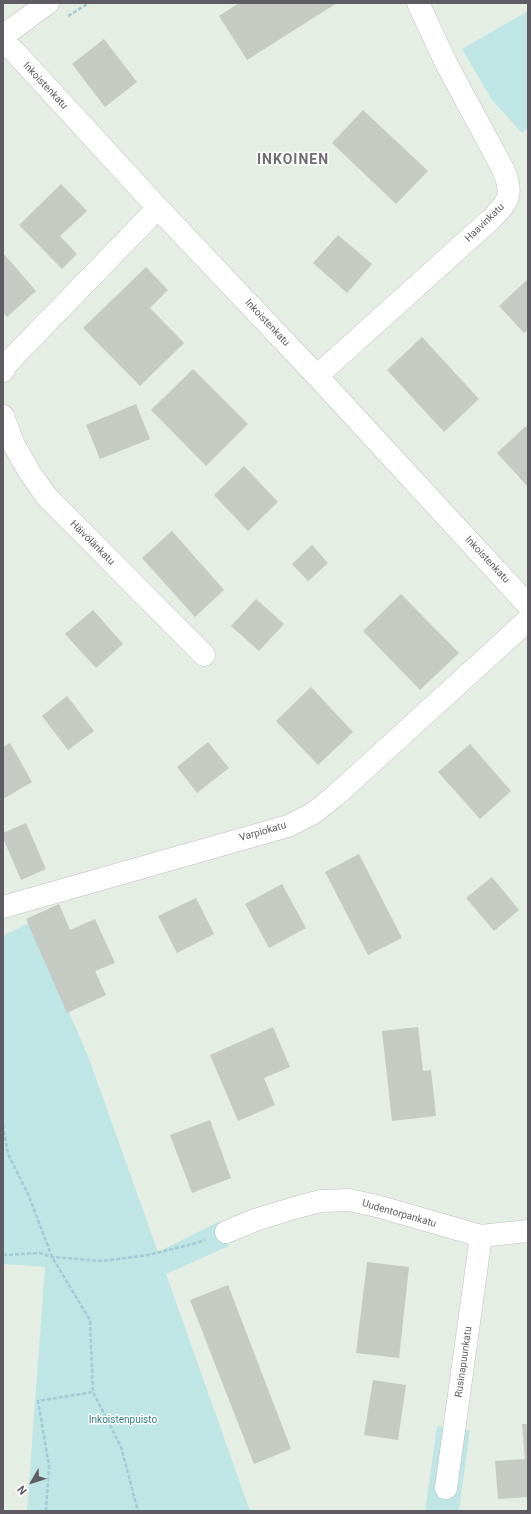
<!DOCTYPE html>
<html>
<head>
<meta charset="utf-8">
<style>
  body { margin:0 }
  #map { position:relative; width:531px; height:1514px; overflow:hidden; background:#e5eee3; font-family:Roboto,sans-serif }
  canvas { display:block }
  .frame { position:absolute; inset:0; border:4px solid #5f5b63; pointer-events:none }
  .north { position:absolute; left:12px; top:1462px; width:40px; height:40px; -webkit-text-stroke:3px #fff; paint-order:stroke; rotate:231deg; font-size:11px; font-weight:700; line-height:16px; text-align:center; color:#5f5b63 }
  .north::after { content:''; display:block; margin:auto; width:14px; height:18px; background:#5f5b63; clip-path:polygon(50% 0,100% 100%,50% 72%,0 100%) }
</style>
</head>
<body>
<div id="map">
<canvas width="531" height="1514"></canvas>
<div class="frame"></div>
<div class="north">N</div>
</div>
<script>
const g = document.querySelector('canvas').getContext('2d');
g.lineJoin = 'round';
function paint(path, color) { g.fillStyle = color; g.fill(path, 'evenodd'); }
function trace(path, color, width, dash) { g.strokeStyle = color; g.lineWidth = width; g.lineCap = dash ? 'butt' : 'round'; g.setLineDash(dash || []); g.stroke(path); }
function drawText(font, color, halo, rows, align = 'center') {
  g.font = font + ' Roboto,sans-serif'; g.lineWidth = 3; g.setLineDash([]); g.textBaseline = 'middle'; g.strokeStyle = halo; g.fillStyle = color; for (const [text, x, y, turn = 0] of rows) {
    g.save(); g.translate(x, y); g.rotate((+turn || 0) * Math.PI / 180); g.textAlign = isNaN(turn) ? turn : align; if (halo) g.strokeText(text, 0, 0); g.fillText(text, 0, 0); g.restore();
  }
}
paint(new Path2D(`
  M 528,11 L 528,128 L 522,133 L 492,100 L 462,49 Z
  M 30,922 L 88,1056 L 158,1252 L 218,1222 L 229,1246 L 166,1274 L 250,1511 L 27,1511 L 45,1267 L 3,1264 L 3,936 Z
  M 437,1426 L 470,1430 L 459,1511 L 425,1511 Z`), '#bfe6e5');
paint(new Path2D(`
  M 239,3 L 337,3 L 247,60 L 219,16 Z
  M 104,39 L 137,82 L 105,107 L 72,64 Z
  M 363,110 L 428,171 L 396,204 L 332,143 Z
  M 61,184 L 87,211 L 60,236 L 77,254 L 62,269 L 19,225 Z
  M 338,235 L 372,264 L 347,293 L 313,263 Z
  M 3,253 L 36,291 L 7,317 L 3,312 Z
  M 146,267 L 168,290 L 150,308 L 184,343 L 140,386 L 83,328 Z
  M 528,279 L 528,330 L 524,333 L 499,306 Z
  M 422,337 L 479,399 L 444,432 L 387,370 Z
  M 193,369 L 248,424 L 206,466 L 151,410 Z
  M 136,404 L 150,439 L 100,459 L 86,425 Z
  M 526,426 L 528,429 L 528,487 L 497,453 Z
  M 244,466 L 278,502 L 248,531 L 214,495 Z
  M 172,531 L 224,590 L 195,617 L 142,558 Z
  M 312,545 L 328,563 L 308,581 L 292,564 Z
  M 401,594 L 459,653 L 420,690 L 363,631 Z
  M 256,599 L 284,624 L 259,651 L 231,626 Z
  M 93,610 L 123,644 L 96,668 L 65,634 Z
  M 311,687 L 353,732 L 318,765 L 276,721 Z
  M 67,696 L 94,731 L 68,750 L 42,716 Z
  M 208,742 L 229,768 L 197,793 L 177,767 Z
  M 10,743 L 32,782 L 3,799 L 3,747 Z
  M 470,744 L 511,791 L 480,819 L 438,772 Z
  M 26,823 L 46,869 L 21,880 L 3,838 L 3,833 Z
  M 359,854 L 402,938 L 368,955 L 325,872 Z
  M 492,877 L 519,910 L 494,931 L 466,898 Z
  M 282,884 L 306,928 L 269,948 L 245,904 Z
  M 196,898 L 214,934 L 177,953 L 158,916 Z
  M 59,904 L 70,930 L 95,919 L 115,963 L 95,971 L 106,995 L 67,1013 L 26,919 Z
  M 273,1027 L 290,1067 L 264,1078 L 275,1105 L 238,1121 L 210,1055 Z
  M 418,1027 L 423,1071 L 431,1070 L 436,1116 L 392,1121 L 382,1031 Z
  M 210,1120 L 231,1178 L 192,1193 L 170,1135 Z
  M 367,1262 L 409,1267 L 399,1358 L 356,1353 Z
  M 228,1285 L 291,1449 L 254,1464 L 190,1300 Z
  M 373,1380 L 406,1385 L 398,1440 L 364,1435 Z
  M 522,1424 L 528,1424 L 528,1497 L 498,1499 L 495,1461 L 525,1459 Z`), '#c5cac2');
const minor = new Path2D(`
  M 3,36 L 48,3
  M 3,42 L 14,51 L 158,208 L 317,376 L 528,605
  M 3,371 L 6,365 L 21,349 L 158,208
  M 317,376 L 490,220 C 509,201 514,196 503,169 L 446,63 L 418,3
  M 3,416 L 14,445 L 30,473 L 47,497 L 204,655
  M 3,907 L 288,826 L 312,814 L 336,795 L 528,620
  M 226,1232 L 258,1219 L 291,1209 L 320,1201 L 349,1200 L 377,1206 L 481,1236 L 528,1231
  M 446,1488 L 481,1236`);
trace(minor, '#c1bdc4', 23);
trace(new Path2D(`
  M 68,16 L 89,3
  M 3,1125 L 8,1154 L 29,1196 L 52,1257 L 90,1320 L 93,1392 L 121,1447 L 138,1511
  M 3,1255 L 40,1253 L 52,1257 L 103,1261 L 148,1255 L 193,1244 L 205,1240
  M 46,1511 L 49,1466 L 38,1401 L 93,1392`), '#a2cad7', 2.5, [4, 2]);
trace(minor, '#fff', 22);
drawText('10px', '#5f5b63', '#fff', [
  ["Inkoistenkatu",45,86,47],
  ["Haavinkatu",485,223,-44],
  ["Inkoistenkatu",267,323,47],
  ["Häivölänkatu",92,543,45],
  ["Inkoistenkatu",487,560,47],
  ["Varpiokatu",263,832,-16],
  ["Uudentorpankatu",399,1214,16],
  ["Rusinapuunkatu",464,1362,-82]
]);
drawText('10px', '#337f82', '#fff', [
  ["Inkoistenpuisto",123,1420]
]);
g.letterSpacing = '1px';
drawText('bold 14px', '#706c75', '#fff', [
  ["INKOINEN",293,160]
]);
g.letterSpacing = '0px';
</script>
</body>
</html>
